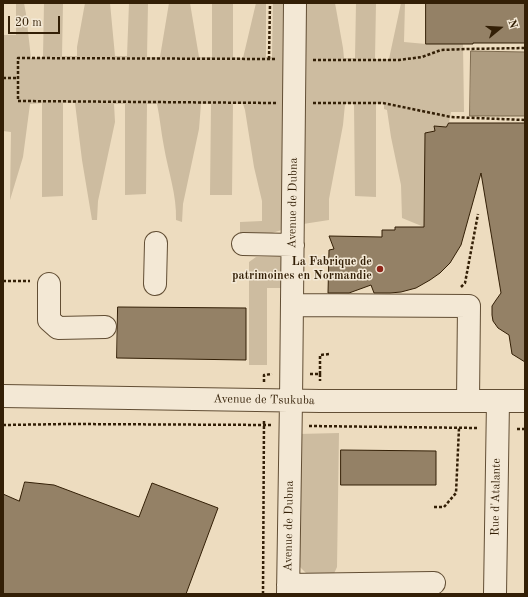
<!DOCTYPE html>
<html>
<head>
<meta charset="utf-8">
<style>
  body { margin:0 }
  #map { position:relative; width:528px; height:597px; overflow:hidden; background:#eddcbf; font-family:"Old Standard TT",serif }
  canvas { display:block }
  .frame { position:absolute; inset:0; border:4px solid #331f06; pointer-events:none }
  .north { position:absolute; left:480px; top:8px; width:40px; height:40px; -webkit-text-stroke:3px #f3e8d5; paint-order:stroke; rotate:72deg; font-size:11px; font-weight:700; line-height:16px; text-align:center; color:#331f06 }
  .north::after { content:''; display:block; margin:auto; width:14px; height:18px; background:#331f06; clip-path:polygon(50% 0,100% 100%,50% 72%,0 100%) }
  .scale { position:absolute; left:8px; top:16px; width:52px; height:18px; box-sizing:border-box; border:2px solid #331f06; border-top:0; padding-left:5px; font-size:12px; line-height:14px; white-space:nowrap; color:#331f06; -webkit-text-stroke:3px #f3e8d5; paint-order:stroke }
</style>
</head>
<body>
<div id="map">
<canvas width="528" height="597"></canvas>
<div class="frame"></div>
<div class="north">N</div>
<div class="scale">20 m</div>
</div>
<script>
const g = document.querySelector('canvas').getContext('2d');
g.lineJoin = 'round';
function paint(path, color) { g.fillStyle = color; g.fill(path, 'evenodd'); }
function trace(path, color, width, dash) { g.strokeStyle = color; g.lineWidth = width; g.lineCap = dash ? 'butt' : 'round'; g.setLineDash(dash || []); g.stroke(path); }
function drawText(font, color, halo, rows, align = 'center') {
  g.font = font + ' "Old Standard TT",serif'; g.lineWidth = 3; g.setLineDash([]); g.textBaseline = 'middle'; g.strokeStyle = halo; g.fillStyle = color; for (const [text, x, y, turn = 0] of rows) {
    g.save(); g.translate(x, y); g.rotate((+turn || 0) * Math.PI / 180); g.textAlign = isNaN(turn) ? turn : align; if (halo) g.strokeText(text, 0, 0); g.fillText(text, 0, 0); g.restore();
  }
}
paint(new Path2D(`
  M 16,3 L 24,3 L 26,14 L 31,58 L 43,57 L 44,3 L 63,3 L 62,56 L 77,56 L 77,47 L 85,3 L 110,3 L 115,56 L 127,56 L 129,3 L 148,3 L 147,57 L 160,57 L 169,3 L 190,3 L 199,57 L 212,57 L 212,3 L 233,3 L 233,57 L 243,58 L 256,3 L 266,3 L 266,57 L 272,57 L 273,3 L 287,3 L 285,229 L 262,236 L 240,235 L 240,222 L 262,221 L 262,201 L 254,167 L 245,110 L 243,104 L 233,104 L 232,195 L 210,195 L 211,104 L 201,104 L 199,129 L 183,204 L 182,222 L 176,220 C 177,195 168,171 164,147 C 161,132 160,118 157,104 L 147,104 L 146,194 L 125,195 L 125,104 L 114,104 L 115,122 L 98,201 L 97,220 L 92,220 L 82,160 L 75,103 L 63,103 L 63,196 L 42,197 L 42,103 L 30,104 L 23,157 L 10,200 L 11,132 L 3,131 L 3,35 L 16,35 Z
  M 304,3 L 335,3 L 343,48 L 344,58 L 355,58 L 356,3 L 376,3 L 375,59 L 389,59 L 401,3 L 405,3 L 404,42 L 426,44 L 463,44 L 464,112 L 451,112 L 449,123 L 446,127 L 435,126 L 435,131 L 425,133 L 424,227 L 402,218 L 401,185 L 391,137 L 387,110 L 384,109 L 384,103 L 376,104 L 376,197 L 355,196 L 354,104 L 345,104 L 343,125 L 329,199 L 329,220 L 303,224 Z
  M 256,257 L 286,257 L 286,288 L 267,288 L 267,365 L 249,365 L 249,262 Z
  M 339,433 L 337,567 L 332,578 L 310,577 L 298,565 L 298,434 Z`), '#cdbca0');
const water = new Path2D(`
  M 471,51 L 525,52 L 525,116 L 470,116 Z`);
paint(water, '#ae9c80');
trace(water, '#7d6a4f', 1);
const building = new Path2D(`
  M 426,3 L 525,3 L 525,43 L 473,43 L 473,44 L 426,44 Z
  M 449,123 L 525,123 L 525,362 L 512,354 L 509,335 L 498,328 L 493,321 L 492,315 L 492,306 L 496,300 L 501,293 L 481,173 L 461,245 L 450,263 L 440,273 L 430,280 L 416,288 L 401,292 L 390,293 L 374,293 L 371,285 L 349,293 L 328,293 L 329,250 L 334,249 L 329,236 L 382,237 L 382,230 L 395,230 L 395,227 L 424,227 L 425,133 L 435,131 L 434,126 L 446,127 Z
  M 118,307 L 246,308 L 246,360 L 117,358 Z
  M 341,450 L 436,451 L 436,485 L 341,485 Z
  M 25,482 L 54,485 L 139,517 L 152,483 L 218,508 L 186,594 L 3,594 L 3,494 L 19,501 Z`);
paint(building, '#948166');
trace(building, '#331f06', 1);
const minor = new Path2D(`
  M 243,244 L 293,245
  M 49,284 L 49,320 L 58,328 L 105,327
  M 155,284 L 156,243
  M 292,305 L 469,306 L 468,400
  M 3,396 L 320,401 L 525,401
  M 288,585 L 434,583
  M 288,594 L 291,400 L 295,3
  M 495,594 L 498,401`);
trace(minor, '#624e34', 24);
trace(new Path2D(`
  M 269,59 L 270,3
  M 313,60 L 399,60 L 422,57 L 441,50 L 467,49 L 525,48
  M 3,78 L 18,78
  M 276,103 L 18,101 L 18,58 L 276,59
  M 313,103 L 383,103 L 451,117 L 525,120
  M 3,281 L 30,281
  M 461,287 L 465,283 L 478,214
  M 310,374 L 320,374 L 320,381
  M 320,374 L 320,355 L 330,354
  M 264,382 L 264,375 L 272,374
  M 3,425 L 68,424 L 272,425
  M 309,426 L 478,428
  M 517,429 L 525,429
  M 434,507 L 444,507 L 456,493 L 459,428
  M 263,594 L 264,419`), '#331f06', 2.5, [3, 2]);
trace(minor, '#f3e8d5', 22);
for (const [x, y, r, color] of [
  [380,269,4,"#8f2418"]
]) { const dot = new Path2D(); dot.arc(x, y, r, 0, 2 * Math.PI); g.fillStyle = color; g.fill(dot); trace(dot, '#f3e8d5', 1.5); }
drawText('12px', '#331f06', '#f3e8d5', [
  ["Avenue de Dubna",293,203,-89],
  ["Avenue de Tsukuba",264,400,1],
  ["Rue d'Atalante",496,497,-89],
  ["Avenue de Dubna",289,526,-89]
]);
drawText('bold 12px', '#331f06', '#f3e8d5', [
  ["La Fabrique de",372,262],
  ["patrimoines en Normandie",372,276]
], 'right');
</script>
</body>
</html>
